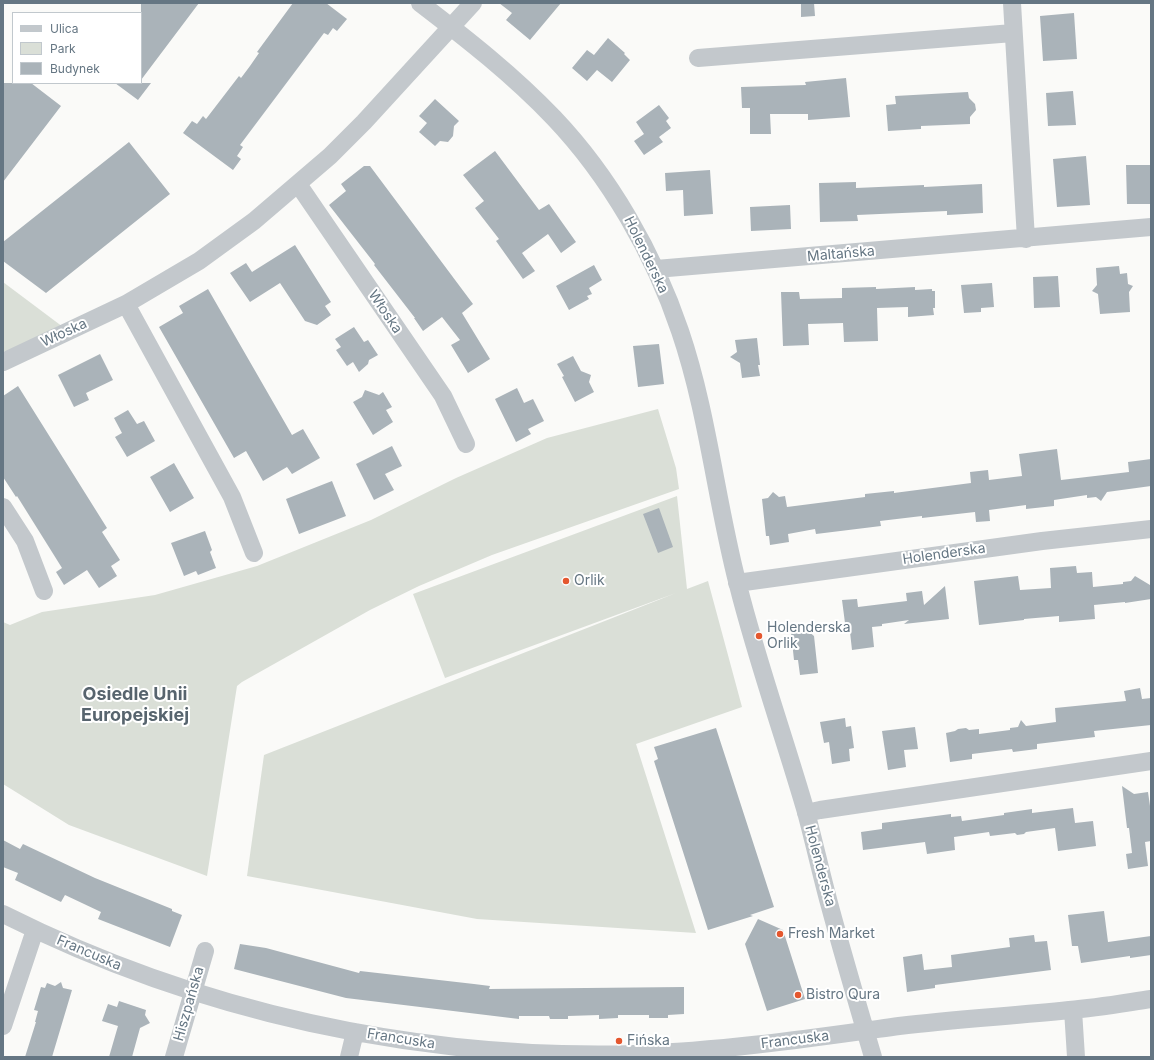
<!DOCTYPE html>
<html>
<head>
<meta charset="utf-8">
<style>
  body { margin:0 }
  #map { position:relative; width:1154px; height:1060px; overflow:hidden; background:#fafaf8; font-family:Inter,sans-serif }
  canvas { display:block }
  .frame { position:absolute; inset:0; border:4px solid #657683; pointer-events:none }
  .legend { position:absolute; left:12px; top:12px; width:130px; height:72px; box-sizing:border-box; background:#fff; border:1px solid #c1c8cd; margin:0; padding:5px 7px; list-style:none; font-size:12px; color:#657683 }
  .legend li { display:flex; align-items:center; gap:8px; height:20px }
  .legend b { width:20px; border:1px solid #c1c8cd }
</style>
</head>
<body>
<div id="map">
<canvas width="1154" height="1060"></canvas>
<div class="frame"></div>
<ul class="legend">
<li><b style="height:5px;background:#c3c8cc"></b>Ulica</li>
<li><b style="height:11px;background:#dadfd7"></b>Park</li>
<li><b style="height:11px;background:#aab3b9"></b>Budynek</li>
</ul>
</div>
<script>
const g = document.querySelector('canvas').getContext('2d');
g.lineJoin = 'round';
function paint(path, color) { g.fillStyle = color; g.fill(path, 'evenodd'); }
function trace(path, color, width, dash) { g.strokeStyle = color; g.lineWidth = width; g.lineCap = dash ? 'butt' : 'round'; g.setLineDash(dash || []); g.stroke(path); }
function drawText(font, color, halo, rows, align = 'center') {
  g.font = font + ' Inter,sans-serif'; g.lineWidth = 4; g.setLineDash([]); g.textBaseline = 'middle'; g.strokeStyle = halo; g.fillStyle = color; for (const [text, x, y, turn = 0] of rows) {
    g.save(); g.translate(x, y); g.rotate((+turn || 0) * Math.PI / 180); g.textAlign = isNaN(turn) ? turn : align; if (halo) g.strokeText(text, 0, 0); g.fillText(text, 0, 0); g.restore();
  }
}
paint(new Path2D(`
  M 3,282 L 63,327 L 6,352 L 3,351 Z
  M 658,409 L 676,468 L 679,489 L 492,555 L 419,586 L 370,610 L 242,682 L 237,686 L 207,876 L 69,825 L 3,784 L 3,622 L 10,625 L 42,612 L 155,595 L 257,566 L 371,520 L 456,478 L 547,438 Z
  M 677,496 L 687,589 L 708,581 L 742,707 L 636,744 L 696,933 L 477,919 L 247,876 L 264,755 L 676,593 L 445,678 L 413,594 Z`), '#dadfd7');
paint(new Path2D(`
  M 141,3 L 199,3 L 141,80 Z
  M 293,3 L 326,3 L 347,19 L 337,31 L 333,28 L 328,35 L 324,33 L 240,145 L 243,147 L 237,156 L 241,159 L 233,170 L 183,133 L 192,121 L 197,124 L 203,116 L 206,119 L 239,76 L 241,78 L 250,66 L 259,53 L 257,52 Z
  M 499,3 L 561,3 L 530,40 L 506,20 L 512,13 Z
  M 801,3 L 814,3 L 815,16 L 801,17 Z
  M 1074,13 L 1077,59 L 1043,61 L 1040,16 Z
  M 608,38 L 625,53 L 624,54 L 630,60 L 612,82 L 597,70 L 587,81 L 572,68 L 587,50 L 594,55 Z
  M 846,78 L 850,117 L 808,120 L 808,114 L 770,114 L 771,134 L 750,134 L 750,108 L 742,108 L 741,87 L 806,85 L 805,82 Z
  M 3,83 L 31,83 L 61,106 L 3,182 Z
  M 115,83 L 151,83 L 138,100 Z
  M 1073,91 L 1076,125 L 1048,126 L 1046,93 Z
  M 968,92 L 969,98 L 975,104 L 976,110 L 970,117 L 970,124 L 921,126 L 921,129 L 888,131 L 886,105 L 896,104 L 895,96 Z
  M 435,99 L 459,121 L 454,126 L 453,136 L 448,142 L 440,141 L 435,146 L 419,132 L 427,123 L 419,116 Z
  M 659,105 L 669,118 L 666,121 L 671,128 L 659,137 L 663,142 L 644,155 L 634,141 L 644,134 L 636,122 Z
  M 129,142 L 170,194 L 46,293 L 3,261 L 3,242 Z
  M 495,151 L 539,210 L 549,204 L 576,242 L 561,253 L 548,234 L 522,253 L 535,271 L 523,279 L 496,241 L 499,239 L 475,208 L 484,201 L 463,175 Z
  M 1086,156 L 1090,205 L 1057,207 L 1053,159 Z
  M 1126,165 L 1151,165 L 1151,204 L 1127,204 Z
  M 364,166 L 370,166 L 473,304 L 462,313 L 490,359 L 468,373 L 451,345 L 460,340 L 442,317 L 423,331 L 414,318 L 415,318 L 374,265 L 375,264 L 329,205 L 346,191 L 341,184 Z
  M 710,170 L 713,214 L 684,216 L 683,190 L 666,191 L 665,173 Z
  M 856,182 L 856,188 L 924,185 L 924,187 L 982,184 L 983,213 L 947,215 L 947,211 L 857,215 L 858,221 L 820,222 L 819,183 Z
  M 790,205 L 791,229 L 751,231 L 750,207 Z
  M 295,245 L 331,302 L 325,306 L 331,315 L 317,325 L 305,321 L 280,283 L 250,302 L 230,273 L 246,263 L 252,272 Z
  M 594,265 L 602,280 L 589,288 L 592,294 L 587,296 L 589,299 L 569,310 L 556,286 Z
  M 1119,266 L 1120,274 L 1127,273 L 1128,284 L 1133,286 L 1129,292 L 1130,312 L 1100,314 L 1098,294 L 1092,291 L 1097,285 L 1096,268 Z
  M 1058,276 L 1060,307 L 1034,308 L 1033,277 Z
  M 992,283 L 994,307 L 981,308 L 981,312 L 964,313 L 961,285 Z
  M 876,287 L 876,289 L 915,287 L 915,290 L 932,289 L 932,291 L 935,291 L 935,308 L 933,308 L 934,315 L 908,317 L 908,307 L 877,308 L 878,341 L 844,342 L 843,323 L 808,324 L 809,345 L 783,346 L 781,292 L 799,292 L 800,299 L 842,298 L 842,288 Z
  M 208,289 L 292,435 L 303,429 L 320,458 L 292,474 L 287,467 L 263,481 L 246,451 L 234,458 L 159,327 L 183,313 L 179,306 Z
  M 354,327 L 364,342 L 368,340 L 378,355 L 369,360 L 368,364 L 359,372 L 353,362 L 347,366 L 336,350 L 341,347 L 335,339 Z
  M 757,338 L 760,365 L 758,365 L 760,376 L 742,378 L 740,363 L 730,357 L 737,352 L 735,340 Z
  M 659,344 L 664,384 L 638,387 L 633,346 Z
  M 100,354 L 113,380 L 86,393 L 89,400 L 74,407 L 58,375 Z
  M 573,356 L 581,371 L 591,375 L 589,382 L 594,392 L 575,402 L 562,377 L 564,376 L 557,364 Z
  M 18,386 L 107,528 L 102,532 L 120,560 L 111,566 L 117,576 L 99,588 L 87,570 L 64,585 L 56,572 L 62,568 L 17,496 L 16,497 L 3,477 L 3,396 Z
  M 517,388 L 524,403 L 533,399 L 544,421 L 528,429 L 531,434 L 516,442 L 495,399 Z
  M 365,390 L 379,395 L 383,392 L 392,407 L 386,410 L 393,422 L 373,435 L 353,402 L 362,397 Z
  M 128,410 L 137,424 L 144,421 L 155,441 L 127,457 L 115,437 L 122,433 L 114,418 Z
  M 392,446 L 402,466 L 385,474 L 394,490 L 374,500 L 356,464 Z
  M 1057,449 L 1061,480 L 1129,472 L 1128,462 L 1151,459 L 1151,486 L 1107,492 L 1101,501 L 1096,497 L 1087,498 L 1087,495 L 1054,500 L 1054,506 L 1026,509 L 1026,505 L 989,510 L 990,521 L 976,522 L 975,512 L 922,518 L 922,516 L 880,521 L 881,526 L 816,534 L 815,529 L 788,534 L 789,542 L 770,545 L 769,536 L 766,536 L 762,499 L 768,498 L 773,492 L 779,497 L 785,496 L 787,507 L 865,497 L 865,494 L 894,491 L 894,493 L 971,483 L 970,472 L 988,470 L 989,480 L 1022,476 L 1019,454 Z
  M 174,463 L 194,498 L 170,512 L 150,477 Z
  M 332,481 L 346,516 L 299,534 L 286,499 Z
  M 659,508 L 673,547 L 658,553 L 643,514 Z
  M 205,531 L 212,550 L 210,552 L 216,568 L 198,575 L 196,571 L 184,576 L 171,543 Z
  M 1076,566 L 1077,573 L 1092,572 L 1093,587 L 1123,584 L 1123,582 L 1131,581 L 1135,576 L 1150,585 L 1151,599 L 1125,603 L 1125,602 L 1094,605 L 1095,619 L 1059,622 L 1059,616 L 1024,619 L 1024,620 L 979,625 L 974,581 L 1018,576 L 1020,590 L 1051,588 L 1050,568 Z
  M 945,586 L 949,619 L 904,624 L 909,620 L 882,624 L 882,626 L 872,627 L 874,647 L 852,650 L 849,623 L 845,623 L 842,600 L 857,599 L 858,607 L 907,601 L 906,593 L 922,591 L 924,605 Z
  M 802,626 L 814,636 L 818,673 L 800,675 L 798,660 L 794,660 L 791,632 L 798,631 Z
  M 1140,688 L 1142,699 L 1151,698 L 1151,725 L 1094,731 L 1095,737 L 1037,744 L 1037,749 L 1013,752 L 1012,749 L 972,754 L 972,759 L 950,762 L 946,733 L 955,731 L 958,729 L 966,728 L 969,730 L 979,729 L 979,734 L 1010,730 L 1010,728 L 1018,727 L 1021,720 L 1026,726 L 1056,722 L 1055,708 L 1126,701 L 1124,691 Z
  M 845,718 L 846,727 L 851,726 L 854,748 L 849,749 L 850,761 L 832,764 L 829,742 L 824,743 L 820,722 Z
  M 915,727 L 918,749 L 904,750 L 906,767 L 888,770 L 882,731 Z
  M 716,728 L 774,907 L 750,915 L 753,916 L 708,930 L 654,761 L 658,759 L 654,747 Z
  M 1122,786 L 1134,794 L 1148,792 L 1151,813 L 1151,841 L 1145,842 L 1148,866 L 1128,869 L 1126,854 L 1132,853 L 1129,828 L 1127,828 Z
  M 1073,808 L 1075,823 L 1093,821 L 1096,846 L 1058,851 L 1055,828 L 1026,832 L 1024,834 L 1017,835 L 1015,833 L 990,836 L 989,832 L 954,837 L 955,850 L 927,854 L 925,842 L 863,850 L 861,832 L 882,829 L 882,823 L 951,814 L 951,817 L 961,816 L 962,821 L 1004,815 L 1004,813 L 1032,809 L 1032,813 Z
  M 3,840 L 20,849 L 23,844 L 95,878 L 172,909 L 172,911 L 182,915 L 170,947 L 98,919 L 101,912 L 65,895 L 61,902 L 15,880 L 18,873 L 3,867 Z
  M 1104,911 L 1108,942 L 1151,936 L 1151,955 L 1130,958 L 1130,956 L 1081,963 L 1078,946 L 1072,946 L 1068,915 Z
  M 758,919 L 783,930 L 805,999 L 767,1011 L 745,944 Z
  M 1034,935 L 1035,942 L 1047,941 L 1051,970 L 935,985 L 935,988 L 907,992 L 903,957 L 922,954 L 924,970 L 952,967 L 951,955 L 1010,947 L 1009,938 Z
  M 240,944 L 266,948 L 359,973 L 360,971 L 474,984 L 490,986 L 489,989 L 684,987 L 684,1014 L 668,1015 L 668,1018 L 649,1018 L 649,1015 L 618,1015 L 618,1018 L 599,1019 L 599,1015 L 568,1016 L 568,1019 L 550,1019 L 549,1016 L 519,1016 L 519,1019 L 346,998 L 234,969 Z
  M 61,982 L 63,988 L 72,990 L 52,1057 L 25,1057 L 36,1022 L 35,1022 L 38,1011 L 34,1010 L 41,987 L 45,988 L 47,983 L 55,986 Z
  M 119,1001 L 146,1010 L 145,1015 L 150,1023 L 140,1028 L 132,1057 L 109,1057 L 118,1026 L 102,1021 L 108,1004 L 117,1007 Z`), '#aab3b9');
trace(new Path2D(`
  M 420,3 C 467,39 513,75 554,118 C 610,177 654,254 680,331 C 708,413 716,501 738,585 C 757,661 784,736 806,812 C 814,842 821,873 829,903 C 843,955 858,1006 873,1057
  M 1012,3 L 1026,239
  M 698,58 L 1013,33
  M 298,184 L 443,396 L 466,444
  M 656,269 L 1151,227
  M 126,304 L 232,497 L 254,553
  M 3,362 L 126,304 L 199,261 L 254,221 L 330,156 L 364,122 L 473,3
  M 3,507 L 25,541 L 44,591
  M 737,583 L 1042,541 L 1151,529
  M 806,813 L 820,810 L 1151,761
  M 3,914 C 198,1012 417,1060 635,1054 C 724,1051 812,1038 899,1026 C 955,1019 1013,1016 1069,1010 C 1097,1008 1124,1003 1151,999
  M 1073,1010 L 1076,1057
  M 3,1026 L 35,930
  M 174,1057 L 205,951
  M 349,1057 L 355,1032`), '#c3c8cc', 18);
for (const [x, y, r, color] of [
  [566,581,4,"#e4572e"],
  [759,636,4,"#e4572e"],
  [780,934,4,"#e4572e"],
  [798,995,4,"#e4572e"],
  [619,1041,4,"#e4572e"]
]) { const dot = new Path2D(); dot.arc(x, y, r, 0, 2 * Math.PI); g.fillStyle = color; g.fill(dot); trace(dot, '#fff', 1.5); }
drawText('14px', '#657683', '#fff', [
  ["Maltańska",841,254,-5],
  ["Holenderska",646,255,64],
  ["Włoska",385,312,56],
  ["Włoska",64,333,-25],
  ["Holenderska",944,554,-8],
  ["Holenderska",820,866,75],
  ["Francuska",89,953,23],
  ["Hiszpańska",189,1004,-74],
  ["Francuska",401,1039,9],
  ["Francuska",795,1040,-7]
]);
drawText('14px', '#657683', '#fff', [
  ["Orlik",574,581],
  ["Holenderska",767,628],
  ["Orlik",767,644],
  ["Fresh Market",788,934],
  ["Bistro Qura",806,995],
  ["Fińska",627,1041]
], 'left');
drawText('bold 18px', '#57646e', '#fff', [
  ["Osiedle Unii",135,695],
  ["Europejskiej",135,716]
]);
</script>
</body>
</html>
